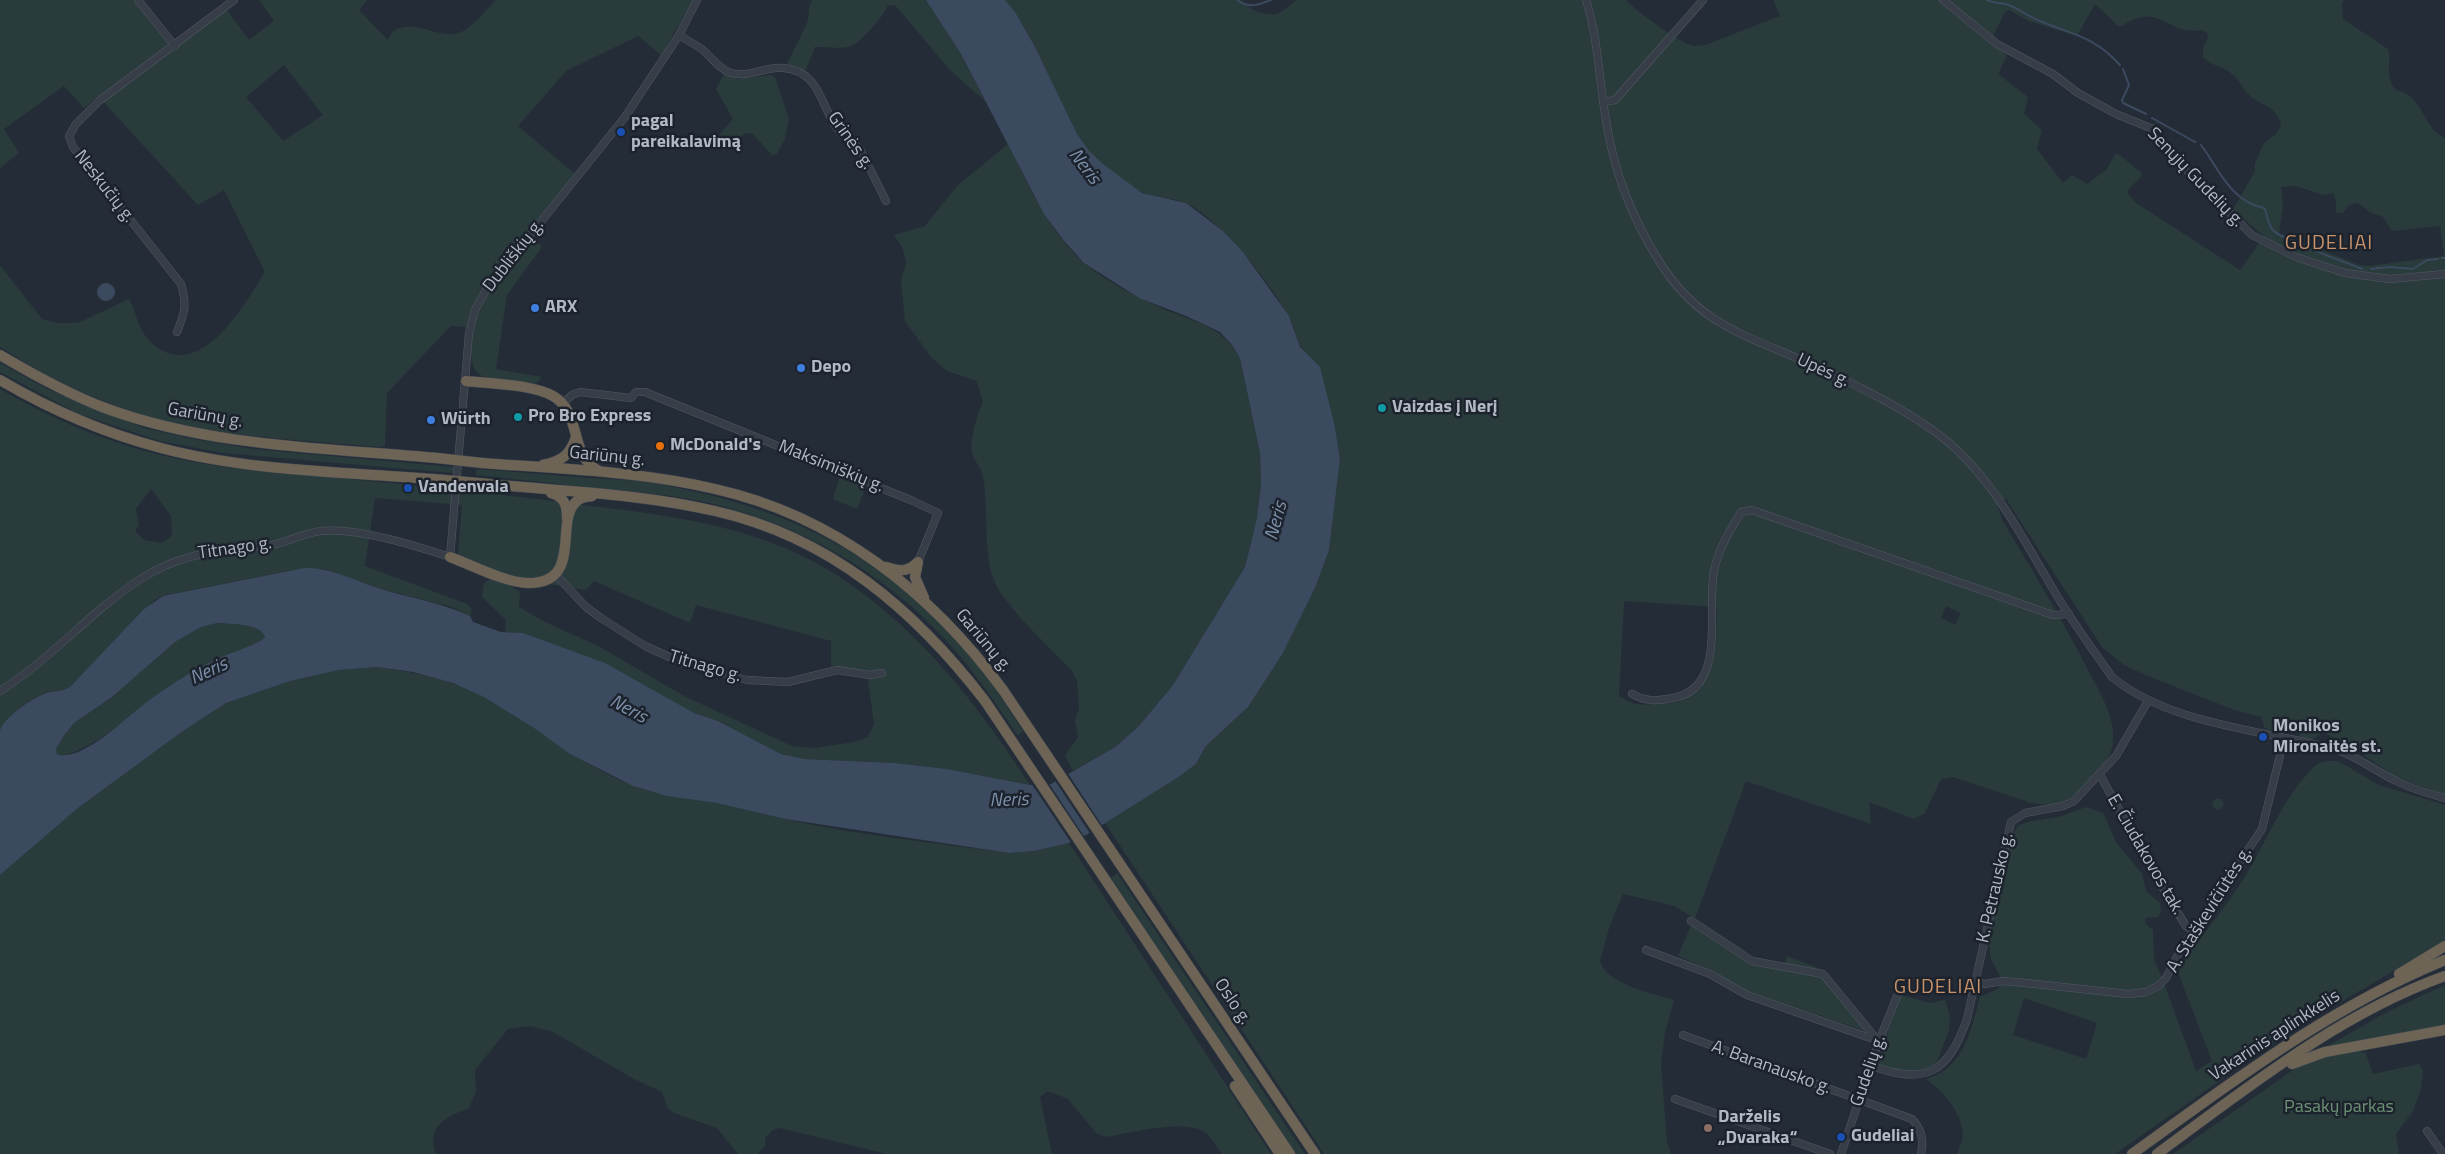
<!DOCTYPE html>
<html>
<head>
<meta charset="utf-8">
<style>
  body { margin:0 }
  canvas { display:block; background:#242c37 }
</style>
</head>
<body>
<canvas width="2445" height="1154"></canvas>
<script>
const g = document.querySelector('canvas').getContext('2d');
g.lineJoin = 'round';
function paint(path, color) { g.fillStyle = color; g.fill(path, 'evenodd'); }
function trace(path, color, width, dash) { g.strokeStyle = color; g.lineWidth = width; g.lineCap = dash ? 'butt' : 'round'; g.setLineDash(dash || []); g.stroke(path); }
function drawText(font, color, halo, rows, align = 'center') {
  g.font = font + ' "Titillium Web",sans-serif'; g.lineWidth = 5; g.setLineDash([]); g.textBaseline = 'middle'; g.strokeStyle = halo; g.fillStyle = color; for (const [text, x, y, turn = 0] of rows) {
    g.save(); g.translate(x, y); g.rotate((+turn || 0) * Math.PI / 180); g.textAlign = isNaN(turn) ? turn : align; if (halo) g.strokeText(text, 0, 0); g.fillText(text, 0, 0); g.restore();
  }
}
paint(new Path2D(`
  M 0,0 L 133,0 L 174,50 L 226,9 L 249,40 L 274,21 L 259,0 L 367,0 L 359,10 L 388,40 L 392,32 C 419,15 442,47 468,28 C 478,20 487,9 496,0 L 693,0 L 661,55 L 638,36 L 566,71 L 518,126 L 575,174 L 484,286 L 473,305 L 467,327 L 451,326 L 448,329 L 387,393 L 385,446 L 379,447 C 292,439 202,437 119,407 C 77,392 37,371 0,347 L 0,265 L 42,319 L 57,323 L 78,323 L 129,299 C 138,315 138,332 154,345 C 201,383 245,304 265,272 L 224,190 L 198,205 L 98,96 L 84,108 L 64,86 L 4,129 L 19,153 L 0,168 ZM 284,65 L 323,115 L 283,141 L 246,97 Z
  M 812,0 L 926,0 L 961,54 L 985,101 L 950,70 L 895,5 L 888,5 C 883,16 877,22 869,31 C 850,53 843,47 815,47 L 806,69 L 801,71 L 787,64 L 808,21 L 809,8 Z
  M 1005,0 L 1242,0 C 1248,11 1268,17 1279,13 C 1285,10 1292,4 1296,0 L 1626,0 C 1636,11 1679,43 1694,46 C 1697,46 1702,45 1705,45 L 1780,16 L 1773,0 L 2344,0 L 2342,4 L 2343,19 L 2388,49 C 2392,65 2384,76 2396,90 C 2423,94 2422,128 2445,138 L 2445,795 L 2396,777 L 2365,756 L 2357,747 L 2333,743 L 2330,735 L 2322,733 L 2312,740 L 2301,738 L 2297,728 L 2289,726 L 2284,734 L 2264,728 L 2262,717 L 2237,711 L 2148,676 L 2124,665 L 2102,647 L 2006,499 L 1997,503 L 2002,520 C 2031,568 2060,616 2086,666 C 2098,691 2116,714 2113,744 C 2111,758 2098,771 2089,782 C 2074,800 2054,808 2032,803 L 1953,777 L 1941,779 L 1925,813 L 1914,819 L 1869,802 L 1871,824 L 1746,781 L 1695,918 L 1741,948 L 1750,956 L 1785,964 L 1787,956 L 1816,967 L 1869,1032 L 1747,991 L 1711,970 L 1678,956 L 1694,918 L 1674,906 L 1623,894 L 1609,928 L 1600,961 C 1607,985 1652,993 1674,1000 L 1665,1033 L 1661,1064 L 1667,1142 L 1671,1154 L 1324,1154 L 1105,823 L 1180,776 L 1196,764 L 1205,747 L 1248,707 L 1283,653 L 1315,588 L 1329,550 L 1340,460 L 1335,427 L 1321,379 C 1322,362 1306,359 1300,345 C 1296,336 1294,326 1289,317 C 1273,286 1218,216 1185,203 C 1171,197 1155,198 1141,192 C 1123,184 1104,167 1090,152 C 1078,139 1071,123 1063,107 C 1046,71 1031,31 1005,0 ZM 2095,4 L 2118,26 L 2122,26 C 2161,0 2165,36 2202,30 L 2207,33 L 2208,38 L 2203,47 L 2203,57 C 2214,68 2224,66 2233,75 C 2239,80 2243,88 2248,94 C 2260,106 2278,106 2281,126 L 2275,135 L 2264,143 L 2255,163 L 2255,171 L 2233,210 L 2264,236 L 2240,270 L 2136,203 L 2128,194 L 2128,190 L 2141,177 L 2142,173 L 2118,154 L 2115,155 L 2106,170 L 2087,184 L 2072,175 L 2063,183 L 2037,149 L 2042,130 L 2024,114 L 2028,97 L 1998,74 L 2007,55 L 1990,42 L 2005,12 L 2009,10 L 2029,21 L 2077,36 ZM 2296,186 L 2323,195 L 2333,193 L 2336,201 L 2336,213 L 2343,213 L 2349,205 L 2358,203 L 2370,212 L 2383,217 L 2392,231 L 2440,226 L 2444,256 L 2369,266 L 2359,265 L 2279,233 L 2283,205 L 2281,187 ZM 1624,601 L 1717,607 C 1716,651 1717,704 1659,704 C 1641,705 1635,706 1619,696 ZM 1946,606 L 1961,613 L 1955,625 L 1941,618 Z
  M 724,74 L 738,79 L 771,75 L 775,77 L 789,119 L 785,139 L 777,154 L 772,155 L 752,133 L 746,133 L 723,151 L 714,141 L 733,119 L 716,89 Z
  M 1008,144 C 1029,185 1048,231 1083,262 C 1106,282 1138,298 1166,310 C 1197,323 1222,326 1240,358 L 1260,453 L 1261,483 L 1257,519 L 1245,567 L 1173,685 L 1138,727 L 1115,747 L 1073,771 L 1065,755 L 1078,737 L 1075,720 L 1079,709 L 1077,681 L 1072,671 C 1052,649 999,602 992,575 C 983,543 989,509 983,477 C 982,468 974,461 972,453 C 970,439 977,414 983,402 L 977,381 L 947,371 L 931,357 L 905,321 L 901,280 L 906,264 L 903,249 L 894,235 L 925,226 L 957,186 Z
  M 532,238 L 542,247 L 507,295 L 496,369 L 542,377 L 535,384 C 522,382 493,382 482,376 C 472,370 471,360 471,350 C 471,304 505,271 532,238 Z
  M 0,363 L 47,389 L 144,428 L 193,439 L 253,449 L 453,467 L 453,473 L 223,453 L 160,441 L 79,414 L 0,372 Z
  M 0,389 C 57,422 118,447 183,460 C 238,471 294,474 350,479 C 430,487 511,495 592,506 C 673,516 753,526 825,568 C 913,620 976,702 1030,785 L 947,769 L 895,763 L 804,759 L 781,754 L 718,721 L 694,713 L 523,633 L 505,632 L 506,620 L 482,597 L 484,583 L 490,579 L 505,582 L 520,592 L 519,607 L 543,621 L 600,647 L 684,696 L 792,746 L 814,748 L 855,742 L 868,737 L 874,724 L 867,673 L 831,666 L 831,641 L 696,605 L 690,623 L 594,581 L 586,590 L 524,580 L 461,559 L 458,555 L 462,505 L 375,498 L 365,566 L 467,604 L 472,609 L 470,616 L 452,607 L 378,588 L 325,569 L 288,571 L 163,596 L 155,600 L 70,687 C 63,691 55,691 47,693 C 30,698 8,716 0,730 ZM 151,489 L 171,516 L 172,536 L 161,543 L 144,540 L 135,531 L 139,525 L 136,509 Z
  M 477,469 C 515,472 553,475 590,478 C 610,479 631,480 651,483 C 779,504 881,552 967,651 C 989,675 1005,704 1023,731 L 1018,736 C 994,701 970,665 940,634 C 881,572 805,528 722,506 C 685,496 645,493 606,489 C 563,484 519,480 475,475 Z
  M 842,477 L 866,486 L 857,509 L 833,499 L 839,479 Z
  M 217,623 C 229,624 263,623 265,638 C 240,653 212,661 186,677 C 145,703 110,740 64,756 L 57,754 L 56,749 L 63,737 L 74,723 L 112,697 L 175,642 L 201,627 Z
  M 377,667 C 414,672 451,679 485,697 C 536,725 579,765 634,786 C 662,797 690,798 719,803 C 741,808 763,814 785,819 C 857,835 935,843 1009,853 L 1034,851 L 1069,843 L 1271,1154 L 1222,1154 C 1217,1148 1211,1136 1205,1132 C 1184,1119 1130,1133 1106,1137 L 1096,1133 L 1068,1099 L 1048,1091 L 1040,1097 L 1052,1154 L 887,1154 L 780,1128 L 773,1130 L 765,1138 L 765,1146 L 758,1154 L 738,1154 L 717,1128 L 674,1113 L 668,1109 L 662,1092 L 634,1079 L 553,1032 L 531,1026 L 508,1029 L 475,1070 L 476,1092 L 469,1108 C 446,1117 426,1126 436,1154 L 0,1154 L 0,875 L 78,808 L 183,731 L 226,703 L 290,681 L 339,670 Z
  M 2338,761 L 2379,785 L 2445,805 L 2445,941 L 2291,1031 L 2115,1154 L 1957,1154 C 1959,1148 1963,1140 1963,1135 C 1962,1112 1943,1091 1926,1079 C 1932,1077 1939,1074 1944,1071 C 1967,1054 1973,1022 1980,997 L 1999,988 L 2000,976 L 1991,959 L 1989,944 L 2010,837 L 2019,825 L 2031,821 L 2059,817 L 2086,807 L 2103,813 L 2116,842 L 2142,874 L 2146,891 L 2160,903 L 2161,911 L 2158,917 L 2145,918 L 2146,924 L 2153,930 L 2154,960 L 2161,975 L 2196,1071 L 2212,1061 L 2179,975 L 2180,966 C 2201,937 2224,909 2243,880 C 2265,845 2284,795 2314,767 C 2321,760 2329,761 2338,761 ZM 2024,998 L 2097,1023 L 2086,1059 L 2013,1035 Z
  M2212.5 804a5.5 5.5 0 1 1 11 0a5.5 5.5 0 1 1-11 0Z
  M 1117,873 L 1305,1154 L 1296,1154 L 1111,878 Z
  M 2445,985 L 2445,1025 L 2324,1048 L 2387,1012 Z
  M 1901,995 L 1930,1003 L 1945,1000 L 1950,1016 L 1949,1030 L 1937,1062 L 1928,1068 L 1913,1072 L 1900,1072 L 1878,1065 L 1877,1062 Z
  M 2360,1049 L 2361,1053 L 2365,1052 L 2373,1074 L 2419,1064 L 2423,1070 L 2421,1090 L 2413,1111 L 2396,1134 L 2399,1154 L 2173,1154 L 2303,1063 Z`), '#293b3b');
paint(new Path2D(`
  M 926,0 L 1005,0 L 1015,12 L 1034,45 L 1077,134 L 1089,151 L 1103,164 L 1142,193 L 1186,203 L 1223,231 L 1243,252 L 1289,316 L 1300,347 L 1320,367 L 1335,427 L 1340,460 L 1329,550 L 1315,588 L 1283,653 L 1248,707 L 1205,747 L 1196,764 L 1180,776 L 1088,834 L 1069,843 L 1034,851 L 1009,853 L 785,819 L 717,803 L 667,796 L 633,786 L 570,754 L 534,728 L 484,697 L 453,683 L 413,672 L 377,667 L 339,670 L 290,681 L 226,703 L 183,731 L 78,808 L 0,875 L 0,730 C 5,717 33,697 47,693 C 55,691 63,691 70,687 L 144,609 L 163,596 L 304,568 C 331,567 353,580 378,588 C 409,598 441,602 470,616 L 473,622 L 501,632 L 523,633 L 605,663 L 694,713 L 718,721 L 781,754 L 804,759 L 895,763 L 947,769 L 1030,785 L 1051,784 L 1115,747 L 1138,727 L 1173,685 L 1245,567 L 1257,518 L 1261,484 L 1260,453 L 1240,358 L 1232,345 L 1220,332 L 1186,316 L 1139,298 L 1084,263 L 1064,241 L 1044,214 L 961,54 ZM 217,623 C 229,624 263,623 265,638 C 248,649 227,653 209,663 C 181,677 150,698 126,719 C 113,730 76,762 57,754 L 56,749 L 63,737 L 74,723 L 112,697 L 175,642 L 201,627 Z
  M97 292a9 9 0 1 1 18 0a9 9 0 1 1-18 0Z`), '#3b4a5f');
paint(new Path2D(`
  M 1067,772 L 1103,827 L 1091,835 L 1054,779 Z
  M 1048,782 L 1085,838 L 1072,844 L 1031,783 Z`), '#242c37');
trace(new Path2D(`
  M 1237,0 C 1250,9 1258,5 1271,0
  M 1987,0 C 1994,4 2001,2 2009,5 C 2019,9 2029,17 2040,21 C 2073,35 2094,36 2120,65
  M 2123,69 L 2129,85 L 2122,100 L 2123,103 L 2146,114
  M 2152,118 L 2195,142
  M 2201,145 C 2219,169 2231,202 2264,208 C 2268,214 2267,223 2272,229 C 2282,241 2344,261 2362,269
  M 2442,258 L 2445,258
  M 2371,269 L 2390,267 L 2413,269 L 2427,260 L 2438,259`), '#3b4a5f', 2);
const minor = new Path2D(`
  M 138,0 L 175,46
  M 1586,0 C 1599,41 1599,84 1607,126 C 1615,175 1632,218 1659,261 C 1698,324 1743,334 1806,362 C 1849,382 1895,403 1934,431 C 1991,472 2021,536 2056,594 C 2073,623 2093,650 2112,677 C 2169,724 2261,730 2331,748 C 2356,755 2375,771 2398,782 C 2413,789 2429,794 2445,798
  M 1943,0 L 1997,44 L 2053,74 L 2078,93 L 2116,114 L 2153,129 L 2170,154 L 2252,235 L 2296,257 L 2345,273 L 2390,279 L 2445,274
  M 679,35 C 685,39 692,43 699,47 C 711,55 717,68 731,73 C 749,78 767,66 784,68 C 822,72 820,108 839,131 C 845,140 856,142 861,151 L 886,201
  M 1604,102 L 1615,100 L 1703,0
  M 177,332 C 185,312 187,305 181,284 L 73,147 L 69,136 L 76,124 L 99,101 L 234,0
  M 563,403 L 572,395 L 580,392 L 631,398 L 636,392 L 645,392 L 913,501 L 938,513 L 918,562
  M 554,573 L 586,607 L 601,618 L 645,646 L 685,664 L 747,680 L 788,682 L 837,670 L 870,675 L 882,673
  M 0,691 C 50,660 90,612 139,580 C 183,551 217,552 266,546 C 285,544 302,533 321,531 C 357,527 416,546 450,557 L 469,333 L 475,310 L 486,290 L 625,117 L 679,35 L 697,0
  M 1632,694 C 1647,702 1657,701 1673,698 C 1728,688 1706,611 1714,571 C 1718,549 1730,531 1741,512 L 1752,510 L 2053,615 L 2069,614
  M 2100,775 L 2169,899 L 2186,926 L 2193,931
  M 1691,921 L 1752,961 L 1823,974 L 1874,1036 L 1874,1039
  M 1646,950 L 1710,974 L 1747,995 L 1879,1041
  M 1975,982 L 1985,984 L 2003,981 L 2026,983 L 2128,994 L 2146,992 L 2158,986 L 2166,978 L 2181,949 L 2262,829 L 2284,739
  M 1683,1035 L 1912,1119 C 1922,1130 1924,1140 1921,1154
  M 1872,1066 C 1925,1085 1948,1074 1967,1019 L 2011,822 L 2025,813 L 2063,806 L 2074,801 L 2116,756 L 2148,701
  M 1675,1099 L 1830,1154
  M 2427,1131 L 2443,1154
  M 1841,1154 L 1879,1041 L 1900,989`);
const highway = new Path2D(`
  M 0,355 C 34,375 68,394 105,408 C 210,447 327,448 437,458
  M 0,380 C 51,410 104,433 161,448 C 247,471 344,472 433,479
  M 466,381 C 491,384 531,384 553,396 C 583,413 568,455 599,471
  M 482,463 C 559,469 639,471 715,489 C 835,516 931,592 1003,690 L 1315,1154
  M 543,465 C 562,461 570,455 576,437
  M 478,483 C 557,491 638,493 715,511 C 830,537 915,610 985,701 L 1290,1154
  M 551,493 C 564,497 567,504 567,518
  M 450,557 C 472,565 504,582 527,583 C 585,584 553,520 577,501 C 581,497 587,497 592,496
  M 918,562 L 915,577 L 924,598
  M 886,567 C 899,571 907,573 918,562
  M 2399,974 L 2445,946
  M 2292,1064 L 2325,1052 L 2445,1030
  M 1235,1086 L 1280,1154
  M 2132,1154 C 2232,1082 2330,1007 2445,960
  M 2157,1154 C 2247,1088 2339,1014 2445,976`);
trace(minor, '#525963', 8);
trace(highway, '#424953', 11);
trace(minor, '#373e48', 7);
trace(highway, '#6d6455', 10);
const highwayBridge = new Path2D(`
  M 437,458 L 482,463
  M 433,479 L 478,483`);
trace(highwayBridge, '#424953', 11, []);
trace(highwayBridge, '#6d6455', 10);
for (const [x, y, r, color] of [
  [621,132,5,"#1a4fb4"],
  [535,308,5,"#3f7fe0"],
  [801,368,5,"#3f7fe0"],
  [1382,408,5,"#0f9aa8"],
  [518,417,5,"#0f9aa8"],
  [431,420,5,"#3f7fe0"],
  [660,446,5,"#e8710a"],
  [408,488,5,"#1a4fb4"],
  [2263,737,5,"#1a4fb4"],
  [1708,1128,5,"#8d6e63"],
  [1841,1137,5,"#1a4fb4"]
]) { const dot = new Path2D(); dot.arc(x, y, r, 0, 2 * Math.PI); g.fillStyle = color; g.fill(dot); trace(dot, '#1d232d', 2); }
drawText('bold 18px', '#b2b9c4', '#1d232d', [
  ["pagal",631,122],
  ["pareikalavimą",631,143],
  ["ARX",545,308],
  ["Depo",811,368],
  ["Vaizdas į Nerį",1392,408],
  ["Pro Bro Express",528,417],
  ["Würth",441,420],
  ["McDonald's",670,446],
  ["Vandenvala",418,488],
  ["Monikos",2273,727],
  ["Mironaitės st.",2273,748],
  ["Darželis",1718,1118],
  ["„Dvaraka“",1718,1139],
  ["Gudeliai",1851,1137]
], 'left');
drawText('18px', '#b2b9c4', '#1d232d', [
  ["Grinės g.",850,141,55],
  ["Senųjų Gudelių g.",2195,178,46],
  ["Neskučių g.",104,187,52],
  ["Dubliškių g.",514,256,-52],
  ["Upės g.",1823,371,25],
  ["Gariūnų g.",205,416,10],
  ["Gariūnų g.",607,457,6],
  ["Maksimiškių g.",831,467,22],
  ["Titnago g.",235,549,-8],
  ["Gariūnų g.",983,641,50],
  ["Titnago g.",705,667,16],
  ["E. Čiudakovos tak.",2145,855,60],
  ["K. Petrausko g.",1996,888,-77],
  ["A. Staškevičiūtės g.",2210,910,-58],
  ["Oslo g.",1232,1002,56],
  ["Vakarinis aplinkkelis",2275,1036,-33],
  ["A. Baranausko g.",1771,1068,20],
  ["Gudelių g.",1869,1071,-71]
]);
drawText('18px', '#6c9275', '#1d232d', [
  ["Pasakų parkas",2339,1108]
]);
drawText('italic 19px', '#7d90aa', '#1d232d', [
  ["Neris",1084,167,53],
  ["Neris",1277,521,-75],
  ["Neris",209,672,-25],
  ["Neris",628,710,28],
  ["Neris",1009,801,-2]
]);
g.letterSpacing = '1px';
drawText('20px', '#c8926a', '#1d232d', [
  ["GUDELIAI",2329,244],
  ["GUDELIAI",1938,988]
]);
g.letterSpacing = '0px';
</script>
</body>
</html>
